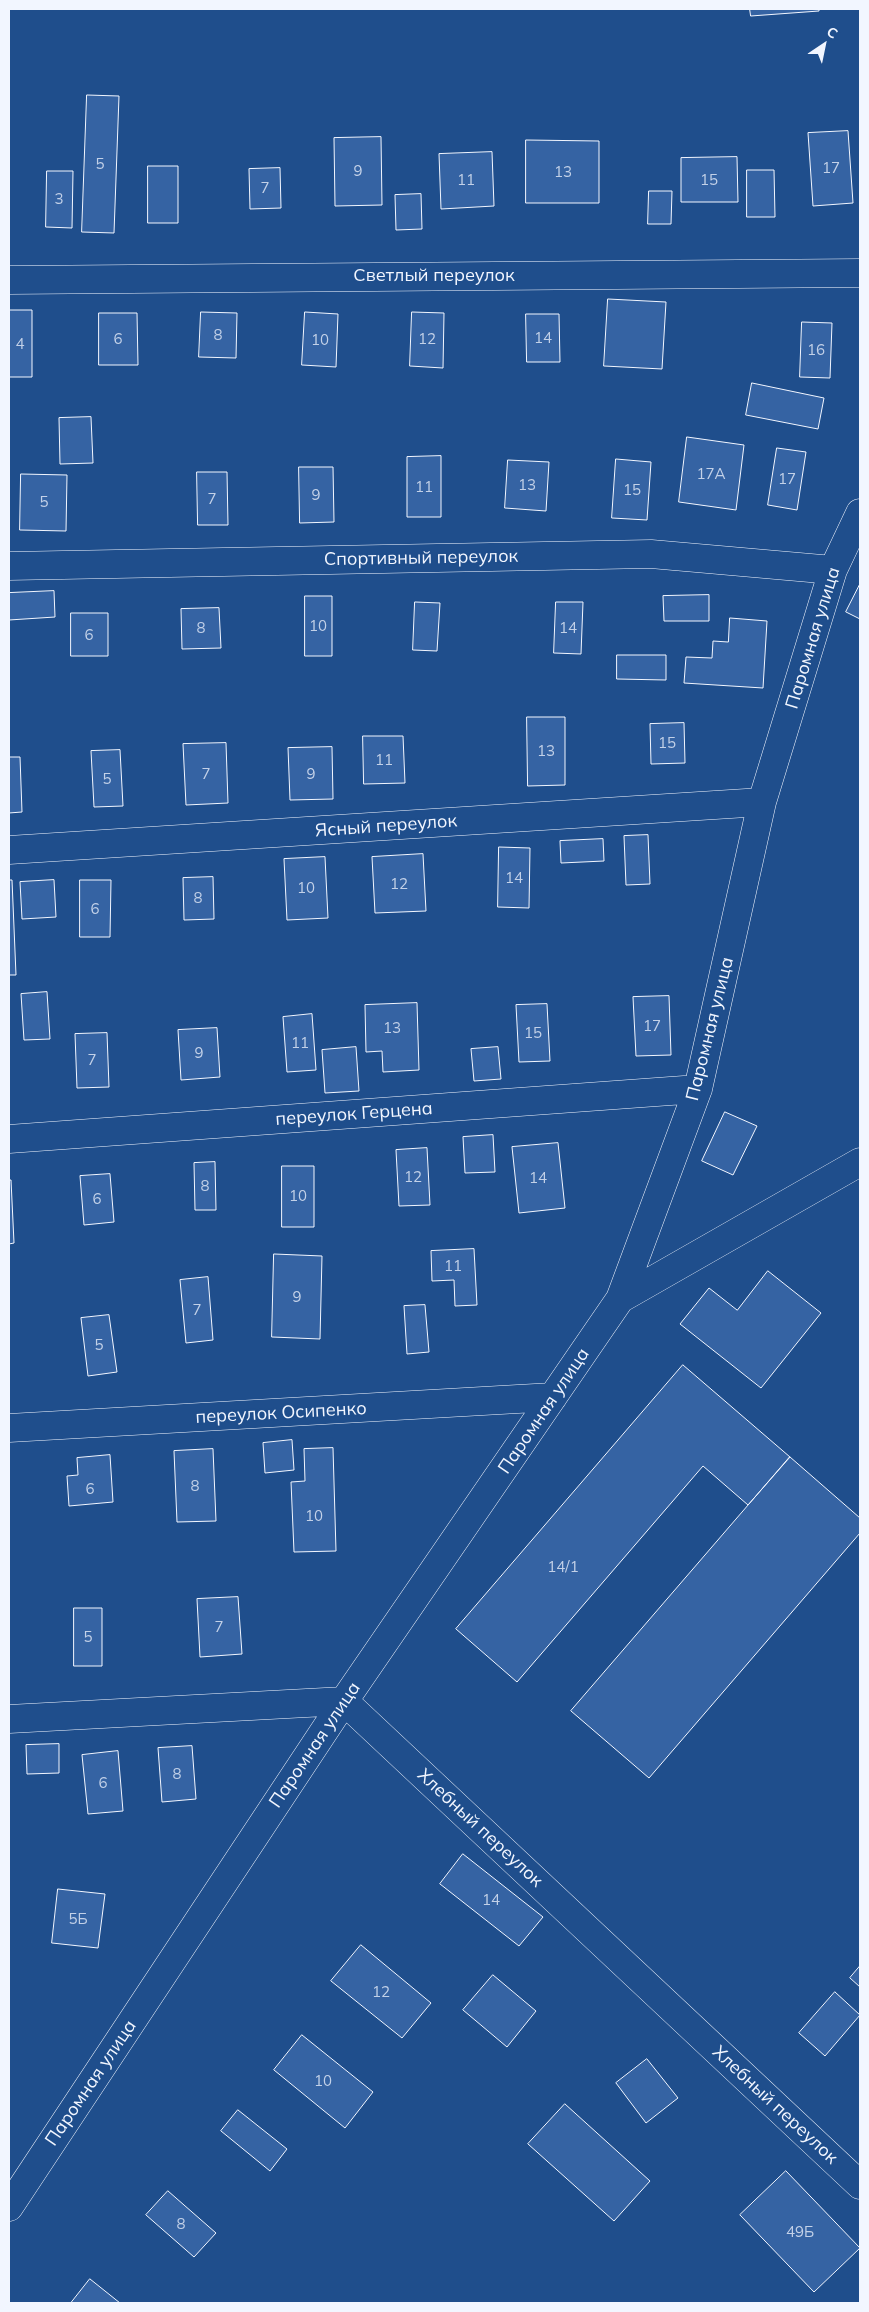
<!DOCTYPE html>
<html>
<head>
<meta charset="utf-8">
<style>
  body { margin:0 }
  #map { position:relative; width:869px; height:2312px; overflow:hidden; background:#1f4e8c; font-family:Mulish,sans-serif }
  canvas { display:block }
  .frame { position:absolute; inset:0; border:10px solid #f2f6ff; pointer-events:none }
  .north { position:absolute; left:799px; top:20px; width:50px; height:50px; -webkit-text-stroke:4px #1f4e8c; paint-order:stroke; rotate:34deg; font-size:14px; font-weight:700; line-height:20px; text-align:center; color:#f2f6ff }
  .north::after { content:''; display:block; margin:auto; width:18px; height:22px; background:#f2f6ff; clip-path:polygon(50% 0,100% 100%,50% 72%,0 100%) }
</style>
</head>
<body>
<div id="map">
<canvas width="869" height="2312"></canvas>
<div class="frame"></div>
<div class="north">С</div>
</div>
<script>
const g = document.querySelector('canvas').getContext('2d');
g.lineJoin = 'round';
function paint(path, color) { g.fillStyle = color; g.fill(path, 'evenodd'); }
function trace(path, color, width, dash) { g.strokeStyle = color; g.lineWidth = width; g.lineCap = dash ? 'butt' : 'round'; g.setLineDash(dash || []); g.stroke(path); }
function drawText(font, color, halo, rows, align = 'center') {
  g.font = font + ' Mulish,sans-serif'; g.lineWidth = 4; g.setLineDash([]); g.textBaseline = 'middle'; g.strokeStyle = halo; g.fillStyle = color; for (const [text, x, y, turn = 0] of rows) {
    g.save(); g.translate(x, y); g.rotate((+turn || 0) * Math.PI / 180); g.textAlign = isNaN(turn) ? turn : align; if (halo) g.strokeText(text, 0, 0); g.fillText(text, 0, 0); g.restore();
  }
}
const building = new Path2D(`
  M 750,9 L 819,9 L 819,11 L 751,16 Z
  M 87,95 L 119,96 L 114,233 L 82,232 Z
  M 848,131 L 853,203 L 813,206 L 808,133 Z
  M 381,137 L 382,205 L 335,206 L 334,138 Z
  M 526,140 L 599,141 L 599,203 L 526,203 Z
  M 492,152 L 494,206 L 441,209 L 439,154 Z
  M 737,157 L 738,202 L 681,202 L 681,158 Z
  M 148,166 L 178,166 L 178,223 L 148,223 Z
  M 280,168 L 281,208 L 250,209 L 249,169 Z
  M 747,170 L 774,170 L 775,217 L 747,217 Z
  M 47,171 L 73,171 L 72,228 L 46,227 Z
  M 649,191 L 672,191 L 671,224 L 648,224 Z
  M 421,194 L 422,229 L 396,230 L 395,195 Z
  M 608,299 L 666,302 L 662,369 L 604,366 Z
  M 9,310 L 32,310 L 32,377 L 9,377 Z
  M 201,312 L 237,313 L 236,358 L 199,357 Z
  M 305,312 L 338,314 L 336,367 L 302,365 Z
  M 412,312 L 444,313 L 443,368 L 410,366 Z
  M 99,313 L 137,313 L 138,365 L 99,365 Z
  M 526,314 L 559,314 L 560,362 L 527,362 Z
  M 802,322 L 832,323 L 830,378 L 800,377 Z
  M 752,383 L 824,398 L 818,429 L 746,415 Z
  M 91,417 L 93,463 L 60,464 L 59,418 Z
  M 687,437 L 744,445 L 736,510 L 679,502 Z
  M 777,448 L 806,452 L 797,510 L 768,505 Z
  M 441,456 L 441,517 L 407,517 L 407,457 Z
  M 616,459 L 651,462 L 647,520 L 612,518 Z
  M 508,460 L 549,462 L 546,511 L 505,508 Z
  M 299,467 L 333,467 L 334,522 L 300,523 Z
  M 197,472 L 227,472 L 228,525 L 198,525 Z
  M 21,474 L 67,475 L 66,531 L 20,530 Z
  M 860,584 L 860,619 L 846,612 Z
  M 54,591 L 55,617 L 9,620 L 9,593 Z
  M 709,595 L 709,621 L 664,621 L 663,596 Z
  M 305,596 L 332,596 L 332,656 L 305,656 Z
  M 415,602 L 440,603 L 437,651 L 413,650 Z
  M 556,602 L 583,602 L 581,654 L 554,653 Z
  M 219,608 L 221,648 L 182,649 L 181,609 Z
  M 71,613 L 108,613 L 108,656 L 71,656 Z
  M 730,618 L 767,621 L 763,688 L 684,683 L 686,657 L 712,658 L 713,641 L 728,642 Z
  M 617,655 L 666,655 L 666,680 L 617,679 Z
  M 527,717 L 565,717 L 565,785 L 528,786 Z
  M 684,723 L 685,763 L 651,764 L 650,724 Z
  M 363,736 L 403,736 L 405,783 L 364,784 Z
  M 226,743 L 228,803 L 186,805 L 183,744 Z
  M 332,747 L 333,799 L 290,800 L 288,748 Z
  M 120,750 L 123,806 L 94,807 L 91,751 Z
  M 9,757 L 20,757 L 22,812 L 9,813 Z
  M 648,835 L 650,884 L 626,885 L 624,836 Z
  M 603,839 L 604,861 L 561,863 L 560,841 Z
  M 499,847 L 530,848 L 529,908 L 498,907 Z
  M 423,854 L 426,911 L 375,913 L 372,857 Z
  M 325,857 L 328,918 L 287,920 L 284,859 Z
  M 213,877 L 214,919 L 184,920 L 183,878 Z
  M 9,880 L 12,880 L 16,975 L 9,975 Z
  M 54,880 L 56,917 L 22,919 L 20,882 Z
  M 80,880 L 111,880 L 110,937 L 80,937 Z
  M 47,992 L 50,1039 L 24,1040 L 21,994 Z
  M 669,996 L 671,1055 L 636,1056 L 633,997 Z
  M 417,1003 L 419,1070 L 383,1072 L 382,1051 L 366,1052 L 365,1005 Z
  M 547,1004 L 550,1061 L 519,1062 L 516,1005 Z
  M 312,1014 L 316,1070 L 287,1072 L 283,1017 Z
  M 217,1028 L 220,1077 L 181,1080 L 178,1030 Z
  M 107,1033 L 109,1087 L 77,1088 L 75,1034 Z
  M 356,1047 L 359,1091 L 325,1093 L 322,1050 Z
  M 498,1047 L 501,1079 L 474,1081 L 471,1049 Z
  M 725,1112 L 757,1126 L 733,1175 L 702,1161 Z
  M 493,1135 L 495,1172 L 465,1173 L 463,1137 Z
  M 558,1143 L 565,1208 L 519,1213 L 512,1147 Z
  M 427,1148 L 430,1205 L 399,1206 L 396,1150 Z
  M 215,1162 L 216,1210 L 195,1210 L 194,1163 Z
  M 282,1166 L 314,1166 L 314,1227 L 282,1227 Z
  M 110,1174 L 114,1222 L 84,1225 L 80,1176 Z
  M 9,1180 L 11,1180 L 14,1243 L 9,1244 Z
  M 474,1249 L 477,1305 L 455,1306 L 454,1280 L 432,1281 L 431,1251 Z
  M 274,1254 L 322,1256 L 320,1339 L 272,1337 Z
  M 768,1271 L 821,1313 L 761,1388 L 680,1324 L 709,1288 L 737,1310 Z
  M 208,1277 L 213,1340 L 186,1343 L 180,1280 Z
  M 425,1305 L 429,1352 L 407,1354 L 404,1306 Z
  M 109,1315 L 117,1372 L 88,1376 L 81,1318 Z
  M 683,1365 L 790,1457 L 748,1505 L 703,1466 L 517,1682 L 456,1629 Z
  M 292,1440 L 294,1470 L 265,1473 L 263,1443 Z
  M 333,1448 L 336,1551 L 294,1552 L 291,1482 L 305,1481 L 304,1449 Z
  M 213,1449 L 216,1521 L 177,1522 L 174,1451 Z
  M 110,1455 L 113,1502 L 69,1506 L 67,1476 L 78,1475 L 77,1458 Z
  M 790,1457 L 860,1518 L 860,1533 L 649,1778 L 571,1711 Z
  M 238,1597 L 242,1654 L 200,1657 L 197,1599 Z
  M 74,1608 L 102,1608 L 102,1666 L 74,1666 Z
  M 59,1744 L 59,1773 L 27,1774 L 26,1745 Z
  M 192,1746 L 196,1799 L 162,1802 L 158,1748 Z
  M 118,1751 L 123,1811 L 88,1814 L 82,1755 Z
  M 463,1854 L 543,1917 L 519,1946 L 440,1884 Z
  M 58,1889 L 105,1894 L 98,1948 L 52,1943 Z
  M 361,1945 L 431,2003 L 402,2038 L 331,1981 Z
  M 860,1966 L 860,1987 L 850,1978 Z
  M 493,1975 L 536,2011 L 507,2047 L 463,2010 Z
  M 835,1992 L 860,2015 L 825,2056 L 799,2033 Z
  M 302,2035 L 373,2092 L 345,2128 L 274,2070 Z
  M 647,2059 L 678,2098 L 646,2123 L 616,2083 Z
  M 565,2104 L 650,2181 L 614,2221 L 528,2144 Z
  M 238,2110 L 287,2149 L 270,2171 L 221,2131 Z
  M 786,2171 L 860,2248 L 814,2292 L 740,2215 Z
  M 168,2191 L 216,2233 L 194,2257 L 146,2215 Z
  M 90,2279 L 120,2303 L 71,2303 Z`);
paint(building, '#3563a3');
trace(building, '#f2f6ff', 1);
const minor = new Path2D(`
  M 9,280 L 860,273
  M 9,566 L 651,554 L 833,570
  M 9,850 L 762,802
  M 9,1139 L 698,1089
  M 620,1299 L 860,1162
  M 9,1428 L 553,1397
  M 9,1719 L 344,1701 L 860,2185
  M 9,2207 L 344,1701 L 620,1299 L 698,1089 L 762,802 L 833,570 L 860,513`);
trace(minor, '#f2f6ff', 29);
trace(minor, '#1f4e8c', 28);
drawText('15px', '#c3d1e8', null, [
  ["5",100,164],
  ["17",831,168],
  ["9",358,171],
  ["13",563,172],
  ["11",466,180],
  ["15",709,180],
  ["7",265,188],
  ["3",59,199],
  ["8",218,335],
  ["14",543,338],
  ["6",118,339],
  ["12",427,339],
  ["10",320,340],
  ["4",20,344],
  ["16",816,350],
  ["17А",711,474],
  ["17",787,479],
  ["13",527,485],
  ["11",424,487],
  ["15",632,490],
  ["9",316,495],
  ["7",212,499],
  ["5",44,502],
  ["10",318,626],
  ["8",201,628],
  ["14",568,628],
  ["6",89,635],
  ["15",667,743],
  ["13",546,751],
  ["11",384,760],
  ["7",206,774],
  ["9",311,774],
  ["5",107,779],
  ["14",514,878],
  ["12",399,884],
  ["10",306,888],
  ["8",198,898],
  ["6",95,909],
  ["17",652,1026],
  ["13",392,1028],
  ["15",533,1033],
  ["11",300,1043],
  ["9",199,1053],
  ["7",92,1060],
  ["12",413,1177],
  ["14",538,1178],
  ["8",205,1186],
  ["10",298,1196],
  ["6",97,1199],
  ["11",453,1266],
  ["9",297,1297],
  ["7",197,1310],
  ["5",99,1345],
  ["8",195,1486],
  ["6",90,1489],
  ["10",314,1516],
  ["14/1",563,1567],
  ["7",219,1627],
  ["5",88,1637],
  ["8",177,1774],
  ["6",103,1783],
  ["14",491,1900],
  ["5Б",78,1919],
  ["12",381,1992],
  ["10",323,2081],
  ["8",181,2224],
  ["49Б",800,2232]
]);
drawText('18px', '#f2f6ff', '#1f4e8c', [
  ["Светлый переулок",434,276],
  ["Спортивный переулок",421,558,-1],
  ["Паромная улица",813,638,-73],
  ["Ясный переулок",386,826,-4],
  ["Паромная улица",710,1029,-76],
  ["переулок Герцена",354,1114,-4],
  ["Паромная улица",544,1411,-56],
  ["переулок Осипенко",281,1413,-3],
  ["Паромная улица",315,1745,-56],
  ["Хлебный переулок",480,1828,43],
  ["Паромная улица",91,2083,-56],
  ["Хлебный переулок",775,2105,43]
]);
</script>
</body>
</html>
